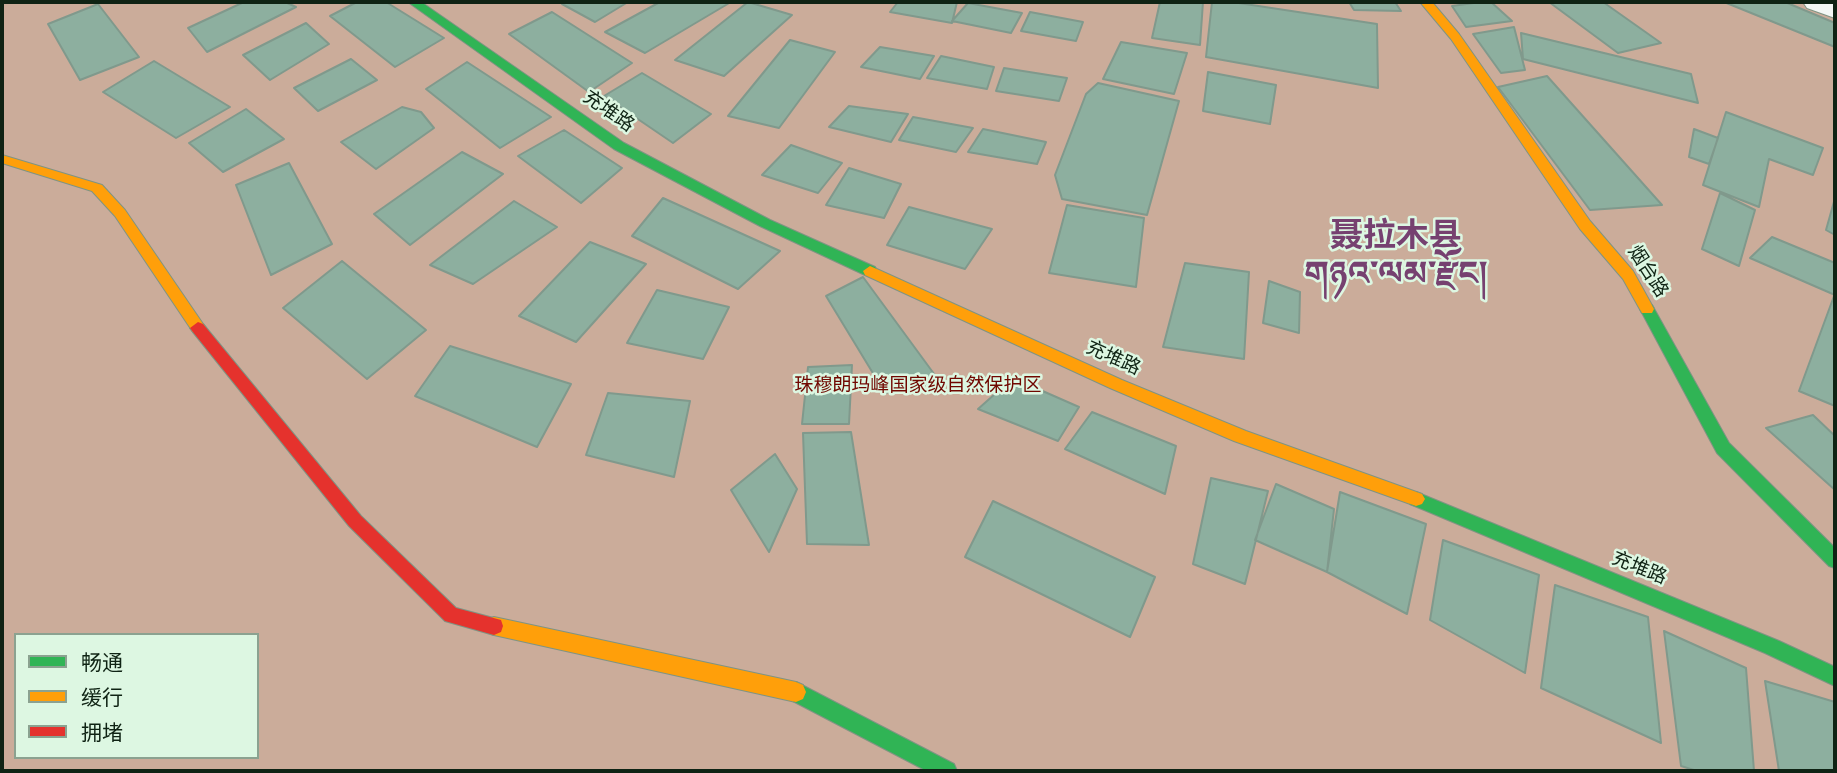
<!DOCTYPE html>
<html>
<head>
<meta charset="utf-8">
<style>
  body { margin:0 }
  #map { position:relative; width:1837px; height:773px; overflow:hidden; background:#b6d1bb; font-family:Jost,"Noto Sans SC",sans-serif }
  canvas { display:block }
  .frame { position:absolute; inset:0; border:4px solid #0f2314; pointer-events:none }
  .legend { position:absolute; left:14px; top:633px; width:245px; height:126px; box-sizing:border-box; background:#ddf7e2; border:2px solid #8ba290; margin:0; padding:9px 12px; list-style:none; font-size:21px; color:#0f2314 }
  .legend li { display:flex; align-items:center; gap:14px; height:35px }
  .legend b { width:35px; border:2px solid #8ba290 }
</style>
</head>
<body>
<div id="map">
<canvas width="1837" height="773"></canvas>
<div class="frame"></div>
<ul class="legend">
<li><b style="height:9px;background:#30b455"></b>畅通</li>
<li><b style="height:9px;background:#ff9f0a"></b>缓行</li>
<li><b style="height:9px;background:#e5322d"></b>拥堵</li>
</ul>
</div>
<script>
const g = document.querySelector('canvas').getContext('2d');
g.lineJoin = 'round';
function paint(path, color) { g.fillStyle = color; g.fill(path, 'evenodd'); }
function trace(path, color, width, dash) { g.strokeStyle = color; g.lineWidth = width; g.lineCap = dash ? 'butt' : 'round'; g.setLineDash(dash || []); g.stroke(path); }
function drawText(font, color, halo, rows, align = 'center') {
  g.font = font + ' Jost,"Noto Sans SC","Noto Serif Tibetan",sans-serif'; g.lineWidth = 5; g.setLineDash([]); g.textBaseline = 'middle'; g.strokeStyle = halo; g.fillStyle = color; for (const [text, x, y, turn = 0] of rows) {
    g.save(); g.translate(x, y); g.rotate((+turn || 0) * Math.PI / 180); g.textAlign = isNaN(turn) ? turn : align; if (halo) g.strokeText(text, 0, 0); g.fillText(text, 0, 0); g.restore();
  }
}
paint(new Path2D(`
  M 2,2 L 1835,2 L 1835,771 L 2,771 ZM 16,635 L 257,635 L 257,757 L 16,757 Z`), '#cbac9a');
const building = new Path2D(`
  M 244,2 L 285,2 L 296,7 L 207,52 L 188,28 Z
  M 357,2 L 386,2 L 444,38 L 395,67 L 330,16 Z
  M 566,2 L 628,2 L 595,22 L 562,4 Z
  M 660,2 L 731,2 L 645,53 L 605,32 Z
  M 748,2 L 792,15 L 724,76 L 675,60 Z
  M 898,2 L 957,2 L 952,23 L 890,12 Z
  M 1160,2 L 1203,2 L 1200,45 L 1152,38 Z
  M 1212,2 L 1232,2 L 1377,24 L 1378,88 L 1206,57 Z
  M 1349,2 L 1395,2 L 1401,11 L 1354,10 Z
  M 1481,2 L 1491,2 L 1512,21 L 1466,27 L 1452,6 Z
  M 1549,2 L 1603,2 L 1661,43 L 1618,53 Z
  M 1724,2 L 1785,2 L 1835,23 L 1835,47 Z
  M 968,3 L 1022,13 L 1011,33 L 952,21 Z
  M 98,4 L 139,57 L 80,80 L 48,24 Z
  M 552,12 L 632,63 L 589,92 L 509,34 Z
  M 1030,12 L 1083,22 L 1076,41 L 1021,31 Z
  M 306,23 L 329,44 L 270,80 L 243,55 Z
  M 1514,27 L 1525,70 L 1501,73 L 1473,34 Z
  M 1521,33 L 1691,74 L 1698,103 L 1523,59 Z
  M 790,40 L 835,52 L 779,128 L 728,116 Z
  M 1121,42 L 1187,53 L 1174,94 L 1103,79 Z
  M 880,47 L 934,56 L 920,79 L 861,67 Z
  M 941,56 L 994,67 L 987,89 L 927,78 Z
  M 351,59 L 377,80 L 318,111 L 294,88 Z
  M 154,61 L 230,107 L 176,138 L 103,92 Z
  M 467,62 L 551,117 L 500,148 L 426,89 Z
  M 1004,68 L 1067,78 L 1059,101 L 996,91 Z
  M 1208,72 L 1276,85 L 1270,124 L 1203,111 Z
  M 642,73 L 711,114 L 673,143 L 604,96 Z
  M 1547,76 L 1662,205 L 1590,210 L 1498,87 Z
  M 1098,83 L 1179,101 L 1147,215 L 1062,199 L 1055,175 L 1086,94 Z
  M 849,106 L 908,114 L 891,142 L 829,127 Z
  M 402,107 L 421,112 L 434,128 L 376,169 L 341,142 Z
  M 246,109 L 284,139 L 223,172 L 189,143 Z
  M 1726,112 L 1823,148 L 1813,175 L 1769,159 L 1759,207 L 1703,185 Z
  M 913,117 L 973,128 L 956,152 L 899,140 Z
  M 983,129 L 1046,142 L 1037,164 L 968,152 Z
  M 1694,129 L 1718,138 L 1709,164 L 1689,157 Z
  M 564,130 L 622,168 L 581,203 L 518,156 Z
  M 791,145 L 842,163 L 818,193 L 762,175 Z
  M 462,152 L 503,174 L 410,245 L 374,214 Z
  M 289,163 L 332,244 L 271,275 L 236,185 Z
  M 849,168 L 901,184 L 884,218 L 826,205 Z
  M 1720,193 L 1755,210 L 1739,266 L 1702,249 Z
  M 663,198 L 780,251 L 738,289 L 632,236 Z
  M 1835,198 L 1835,235 L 1826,230 Z
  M 514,201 L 557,227 L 473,284 L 430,265 Z
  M 1067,205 L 1144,218 L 1136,287 L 1049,273 Z
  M 909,207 L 992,229 L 965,269 L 887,245 Z
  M 1772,237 L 1835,263 L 1835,295 L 1750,258 Z
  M 590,242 L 646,264 L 576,342 L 519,316 Z
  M 342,261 L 426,330 L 367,379 L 283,308 Z
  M 1185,263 L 1249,272 L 1244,359 L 1163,347 Z
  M 863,277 L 940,382 L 885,393 L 826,296 Z
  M 1269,281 L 1300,292 L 1299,333 L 1263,323 Z
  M 657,290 L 729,307 L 703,359 L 627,343 Z
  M 1834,296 L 1835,296 L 1835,406 L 1799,391 Z
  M 450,346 L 571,384 L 537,447 L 415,396 Z
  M 852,365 L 849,424 L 802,424 L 808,367 Z
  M 1013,378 L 1079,407 L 1058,441 L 978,409 Z
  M 608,393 L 690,401 L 674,477 L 586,455 Z
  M 1092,412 L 1176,446 L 1165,494 L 1065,449 Z
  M 1813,415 L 1835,436 L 1835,490 L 1766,428 Z
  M 851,432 L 869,545 L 807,544 L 803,433 Z
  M 775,454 L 797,489 L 769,552 L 731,490 Z
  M 1211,478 L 1268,491 L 1245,584 L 1193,564 Z
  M 1276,484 L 1334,509 L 1327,572 L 1255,540 Z
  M 1340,492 L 1426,524 L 1407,614 L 1327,572 Z
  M 993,501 L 1155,577 L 1130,637 L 965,557 Z
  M 1443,540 L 1539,575 L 1525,673 L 1430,620 Z
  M 1555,585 L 1648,617 L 1661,743 L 1541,688 Z
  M 1664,631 L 1746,668 L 1754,771 L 1697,771 L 1681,766 Z
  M 1765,681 L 1835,702 L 1835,771 L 1779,771 Z`);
paint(building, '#8daf9f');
trace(building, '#80998c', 2);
const street = new Path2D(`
  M 1803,2 L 1835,2 L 1835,18 L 1807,8 Z`);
const fast = new Path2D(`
  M 408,2 L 421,2 L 624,143 L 770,220 L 875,267 L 877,271 L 875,275 L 865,275 L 760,226 L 614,149 Z
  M 1647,303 L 1652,305 L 1729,443 L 1835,548 L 1835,568 L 1829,566 L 1717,453 L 1640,309 Z
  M 1416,492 L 1779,641 L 1835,667 L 1835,686 L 1765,653 L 1410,504 L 1407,499 L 1410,494 Z
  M 796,682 L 954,764 L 957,771 L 927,771 L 789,699 L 786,692 L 789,685 Z`);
const slow = new Path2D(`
  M 1420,2 L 1432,2 L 1459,34 L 1590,221 L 1633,271 L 1654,309 L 1652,313 L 1642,313 L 1623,279 L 1580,229 L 1451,39 Z
  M 2,155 L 102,185 L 125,210 L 203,324 L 206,328 L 203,332 L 193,332 L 115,216 L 92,191 L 2,163 Z
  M 870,266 L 1122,380 L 1246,431 L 1422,494 L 1425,499 L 1422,504 L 1416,506 L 1234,441 L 1110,388 L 865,275 L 863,271 Z
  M 494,617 L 796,682 L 803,685 L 806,692 L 803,699 L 796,702 L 494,635 L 487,632 L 485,626 L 487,620 Z`);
const jam = new Path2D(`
  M 198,322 L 203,324 L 361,516 L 456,608 L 501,620 L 503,626 L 501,632 L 494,635 L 445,621 L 349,526 L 193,332 L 190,328 Z`);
trace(street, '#7f9483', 2);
trace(fast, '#7f9483', 2);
trace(slow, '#7f9483', 2);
trace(jam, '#7f9483', 2);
paint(street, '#f4f8f5');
paint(fast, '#30b455');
paint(slow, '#ff9f0a');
paint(jam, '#e5322d');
drawText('19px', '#0f2314', '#ddf7e2', [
  ["充堆路",608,112,35],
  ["烟台路",1647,272,57],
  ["充堆路",1113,359,24],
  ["充堆路",1639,569,22]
]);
drawText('19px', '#700700', '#ddf7e2', [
  ["珠穆朗玛峰国家级自然保护区",918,386]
]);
drawText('bold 33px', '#764170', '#ddf7e2', [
  ["聂拉木县",1396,238],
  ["གཉའ་ལམ་རྫོང།",1396,276]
]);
</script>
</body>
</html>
